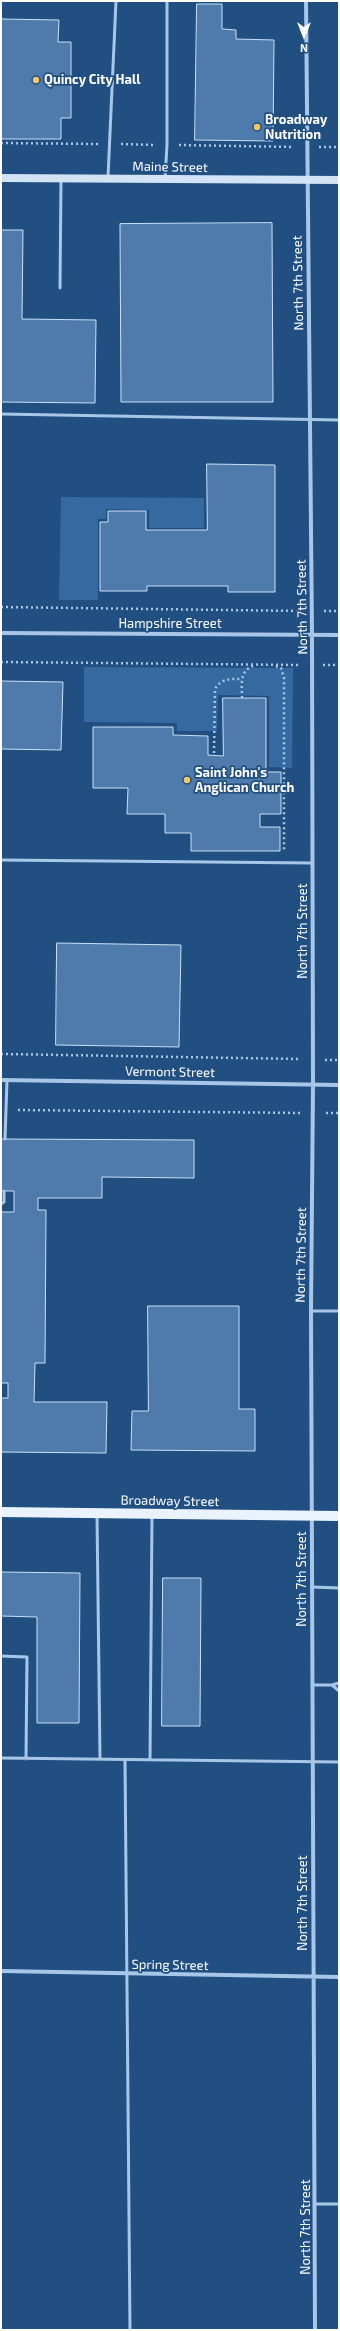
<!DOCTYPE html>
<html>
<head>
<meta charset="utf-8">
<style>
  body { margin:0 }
  #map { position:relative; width:340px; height:2331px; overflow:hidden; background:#214f81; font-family:"Exo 2",sans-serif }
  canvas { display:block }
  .frame { position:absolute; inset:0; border:2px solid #fff; pointer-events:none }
  .north { position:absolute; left:284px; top:16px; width:40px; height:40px; -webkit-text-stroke:3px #214f81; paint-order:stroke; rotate:180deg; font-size:11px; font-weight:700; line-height:16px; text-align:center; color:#fff }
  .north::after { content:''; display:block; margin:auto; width:14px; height:18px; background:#fff; clip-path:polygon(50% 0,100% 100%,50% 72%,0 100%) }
</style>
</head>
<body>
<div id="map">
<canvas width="340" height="2331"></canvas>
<div class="frame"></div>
<div class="north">N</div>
</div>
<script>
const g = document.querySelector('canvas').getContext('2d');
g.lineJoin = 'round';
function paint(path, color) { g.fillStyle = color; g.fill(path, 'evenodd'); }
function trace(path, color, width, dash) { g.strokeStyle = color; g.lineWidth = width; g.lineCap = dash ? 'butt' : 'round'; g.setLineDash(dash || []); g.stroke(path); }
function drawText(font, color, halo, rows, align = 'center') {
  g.font = font + ' "Exo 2",sans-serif'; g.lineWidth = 3.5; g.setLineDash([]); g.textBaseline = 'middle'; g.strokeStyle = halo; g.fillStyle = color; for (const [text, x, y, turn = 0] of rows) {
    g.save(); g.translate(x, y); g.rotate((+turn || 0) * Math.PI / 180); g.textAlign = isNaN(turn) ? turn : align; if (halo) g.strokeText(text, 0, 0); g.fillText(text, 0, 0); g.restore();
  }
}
paint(new Path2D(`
  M 61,497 L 204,498 L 204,528 L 149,528 L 149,510 L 106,509 L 106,519 L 98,519 L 98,600 L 59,600 Z
  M 84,667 L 293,668 L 292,768 L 269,767 L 269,696 L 218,695 L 217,731 L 177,731 L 177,723 L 84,722 Z`), '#35699f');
const building = new Path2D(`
  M 197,4 L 222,4 L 222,29 L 236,30 L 236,39 L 274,40 L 273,141 L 195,140 Z
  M 1,19 L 59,20 L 58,42 L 71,42 L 71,118 L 61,118 L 61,139 L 1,139 Z
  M 272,223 L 273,402 L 121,402 L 120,224 Z
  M 1,230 L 23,230 L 22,319 L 96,320 L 95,403 L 1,402 Z
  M 207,464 L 275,465 L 275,592 L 228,592 L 228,586 L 147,586 L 147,591 L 100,591 L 100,522 L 108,522 L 108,511 L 146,511 L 146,530 L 207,530 Z
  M 1,681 L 63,682 L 61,750 L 1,749 Z
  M 223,698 L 266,698 L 266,772 L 281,772 L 281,814 L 260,814 L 260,827 L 280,827 L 280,851 L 191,851 L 191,833 L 165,833 L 165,814 L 127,814 L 128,788 L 93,788 L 93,727 L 173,727 L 173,735 L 208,736 L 208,755 L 223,756 Z
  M 57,943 L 181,945 L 179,1047 L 56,1045 Z
  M 1,1139 L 194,1140 L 194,1178 L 102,1177 L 102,1198 L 38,1198 L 38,1210 L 46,1210 L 45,1363 L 35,1363 L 34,1402 L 107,1402 L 106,1453 L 1,1452 L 1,1398 L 8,1398 L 8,1383 L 1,1383 L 1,1212 L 14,1212 L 14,1191 L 1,1191 Z
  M 148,1306 L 239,1306 L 239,1409 L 255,1409 L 255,1451 L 131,1450 L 132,1411 L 148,1411 Z
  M 1,1572 L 80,1573 L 79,1723 L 37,1723 L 37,1617 L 1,1616 Z
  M 163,1578 L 201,1578 L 200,1726 L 162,1726 Z`);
paint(building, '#4e7bac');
trace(building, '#cbe0f6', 1);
trace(new Path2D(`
  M 1,143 L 98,144
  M 121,144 L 154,145
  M 179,145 L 294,147
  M 319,147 L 339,147
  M 1,607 L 301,611
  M 324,611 L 339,611
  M 1,662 L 300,665
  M 323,665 L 339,665
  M 276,666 L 281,668 L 284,678 L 284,851
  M 242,698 C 242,685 239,671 253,666
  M 214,753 L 215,689 C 221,678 231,679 242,679
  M 1,1054 L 300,1059
  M 325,1060 L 339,1060
  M 18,1110 L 301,1113
  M 326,1113 L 339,1113`), '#a8c7e8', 2.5, [2, 3]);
trace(new Path2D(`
  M 108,177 L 116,1
  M 165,179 L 167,145 L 167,1
  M 60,288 L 61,178
  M 1,414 L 339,420
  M 1,860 L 312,863
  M 5,1139 L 7,1080
  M 1,1204 L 4,1202 L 4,1191
  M 311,1311 L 339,1311
  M 97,1515 L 100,1759
  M 312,1587 L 339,1588
  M 1,1656 L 27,1657 L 26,1759
  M 313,1685 L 332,1685 L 339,1683
  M 332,1685 L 339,1691
  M 1,1758 L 339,1762
  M 125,1760 L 130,2330
  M 150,1760 L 152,1516
  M 316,2204 L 339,2204`), '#a8c7e8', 3);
trace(new Path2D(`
  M 306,1 L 312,635 L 313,1084 L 311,1311 L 315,2330
  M 1,633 L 339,635
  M 1,1080 L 339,1085
  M 1,1971 L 339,1977`), '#a8c7e8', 4);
trace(new Path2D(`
  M 1,178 L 339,180`), '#d2e3f6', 8);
trace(new Path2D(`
  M 1,1512 L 339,1516`), '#eaf2fd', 10);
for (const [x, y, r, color] of [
  [36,80,4,"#f4c769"],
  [257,127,4,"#f4c769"],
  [187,780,4,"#f4c769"]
]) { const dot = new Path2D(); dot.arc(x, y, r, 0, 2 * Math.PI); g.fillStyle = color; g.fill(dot); trace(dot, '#214f81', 1.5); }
drawText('bold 13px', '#fff', '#214f81', [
  ["Quincy City Hall",44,80],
  ["Broadway",265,120],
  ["Nutrition",265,135],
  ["Saint John's",195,773],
  ["Anglican Church",195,788]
], 'left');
drawText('13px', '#fff', '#214f81', [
  ["Maine Street",170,167,1],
  ["North 7th Street",298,283,-91],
  ["North 7th Street",302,607,-91],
  ["Hampshire Street",170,624],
  ["North 7th Street",303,931,-90],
  ["Vermont Street",170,1072,1],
  ["North 7th Street",301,1255,-89],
  ["Broadway Street",170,1501,1],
  ["North 7th Street",302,1579,-90],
  ["North 7th Street",303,1903,-90],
  ["Spring Street",170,1965,1],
  ["North 7th Street",306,2227,-90]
]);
</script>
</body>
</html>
